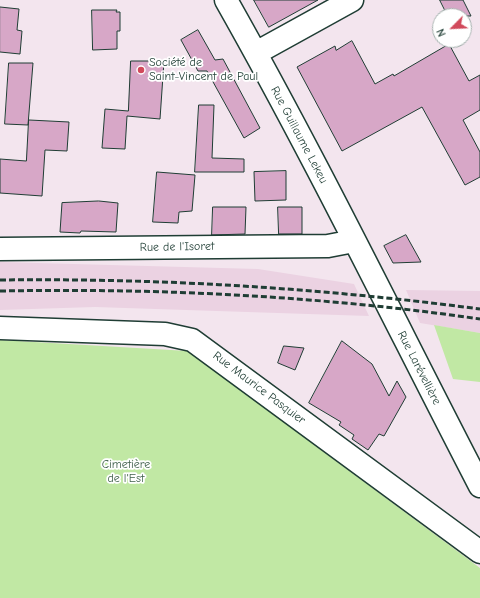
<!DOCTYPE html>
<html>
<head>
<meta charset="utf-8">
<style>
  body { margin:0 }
  #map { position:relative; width:480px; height:598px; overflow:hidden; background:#f3e5ee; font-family:"Comic Neue",sans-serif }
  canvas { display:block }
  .north { position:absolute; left:432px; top:8px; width:40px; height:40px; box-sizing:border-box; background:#fff; border:1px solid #a5b1ae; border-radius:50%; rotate:246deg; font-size:11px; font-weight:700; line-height:16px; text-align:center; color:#1f3d34 }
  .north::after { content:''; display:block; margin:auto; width:14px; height:18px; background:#d1495b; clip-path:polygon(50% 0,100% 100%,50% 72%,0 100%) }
</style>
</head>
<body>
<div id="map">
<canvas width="480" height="598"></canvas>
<div class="north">N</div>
</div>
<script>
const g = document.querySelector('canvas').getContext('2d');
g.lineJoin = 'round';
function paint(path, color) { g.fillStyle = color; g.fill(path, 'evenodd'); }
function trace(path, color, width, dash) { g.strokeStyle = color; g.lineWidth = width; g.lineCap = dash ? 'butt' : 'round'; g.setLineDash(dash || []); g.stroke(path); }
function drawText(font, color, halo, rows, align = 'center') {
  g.font = font + ' "Comic Neue",sans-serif'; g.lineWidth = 3.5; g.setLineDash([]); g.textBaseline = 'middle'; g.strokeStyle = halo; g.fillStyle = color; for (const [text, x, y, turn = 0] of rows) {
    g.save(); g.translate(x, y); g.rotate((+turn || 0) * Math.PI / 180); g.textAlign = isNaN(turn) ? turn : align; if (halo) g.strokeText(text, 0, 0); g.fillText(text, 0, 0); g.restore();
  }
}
paint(new Path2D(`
  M 0,262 L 258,269 L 354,284 L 369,316 L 95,307 L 0,310 Z
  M 406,290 L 480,291 L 480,333 L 420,323 Z`), '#ebd2e2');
paint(new Path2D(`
  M 434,325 L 480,333 L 480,382 L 453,379 Z
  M 0,340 L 188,351 L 480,568 L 480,598 L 0,598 Z`), '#c1e8a4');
const building = new Path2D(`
  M 254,0 L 318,0 L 269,27 Z
  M 440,0 L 463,0 L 471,16 L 448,16 Z
  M 0,7 L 19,9 L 17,30 L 22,31 L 20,54 L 0,52 Z
  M 92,10 L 117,10 L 116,12 L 120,12 L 120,31 L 117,31 L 117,49 L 93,50 Z
  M 198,30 L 215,60 L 223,59 L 260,128 L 244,138 L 207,71 L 198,71 L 181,40 Z
  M 352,41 L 375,84 L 393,74 L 394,76 L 449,44 L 469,81 L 480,75 L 480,110 L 463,120 L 480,152 L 480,177 L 465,185 L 422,107 L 342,151 L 297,67 L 335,46 L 336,50 Z
  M 131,61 L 164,61 L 160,119 L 127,116 L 125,149 L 102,148 L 105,109 L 128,111 Z
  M 9,63 L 33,63 L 28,125 L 5,124 Z
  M 199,105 L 214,105 L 212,158 L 244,159 L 244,172 L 195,172 Z
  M 29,120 L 69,122 L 67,151 L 45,150 L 42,196 L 0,193 L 0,159 L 26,161 Z
  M 286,171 L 286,200 L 255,201 L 254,172 Z
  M 157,172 L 195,175 L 192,211 L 179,212 L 178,223 L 153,222 Z
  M 99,201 L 118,203 L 116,232 L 81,231 L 80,233 L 60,232 L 62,203 Z
  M 213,207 L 246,207 L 245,234 L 212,235 Z
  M 278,207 L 302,207 L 302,234 L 279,234 Z
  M 406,235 L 421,262 L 393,263 L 384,246 Z
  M 342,341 L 372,364 L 389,396 L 397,381 L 406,397 L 384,436 L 379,434 L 368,450 L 352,439 L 354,435 L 339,425 L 341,422 L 309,403 Z
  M 284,346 L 304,348 L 295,370 L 278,363 Z`);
paint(building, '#d7a7c7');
trace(building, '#1f3d34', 1);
const minor = new Path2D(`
  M 226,0 C 316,159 396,324 480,486
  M 256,53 L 352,0
  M 0,249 L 328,246 L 354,241
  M 0,328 L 165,334 L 192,340 L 480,552`);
trace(minor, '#1f3d34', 25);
trace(minor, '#fff', 22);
trace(new Path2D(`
  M 0,280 C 161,278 320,288 480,309
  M 0,291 C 160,288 321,296 480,319`), '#1f3d34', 3, [6, 3]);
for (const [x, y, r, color] of [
  [141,70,4,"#d1495b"]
]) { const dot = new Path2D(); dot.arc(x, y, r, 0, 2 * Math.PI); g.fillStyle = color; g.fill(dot); trace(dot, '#fff', 1.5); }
drawText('12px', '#1f3d34', '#fff', [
  ["Société de",149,63],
  ["Saint-Vincent de Paul",149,77]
], 'left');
drawText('12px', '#1f3d34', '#fff', [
  ["Rue Guillaume Lekeu",299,135,62],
  ["Rue de l'Isoret",177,247,-1],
  ["Rue Larévellière",419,368,63],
  ["Rue Maurice Pasquier",259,388,37]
]);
drawText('12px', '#3f5f4a', '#fff', [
  ["Cimetière",126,465],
  ["de l'Est",126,479]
]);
</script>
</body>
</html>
